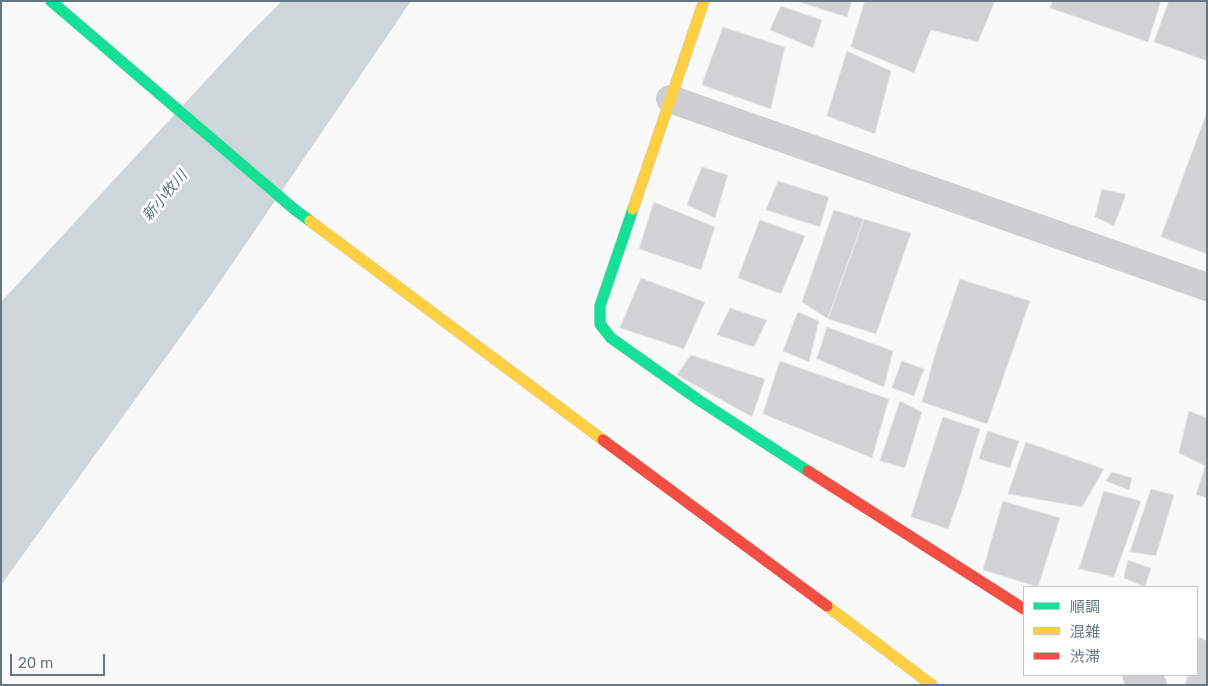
<!DOCTYPE html>
<html>
<head>
<meta charset="utf-8">
<style>
  body { margin:0 }
  #map { position:relative; width:1208px; height:686px; overflow:hidden; background:#f9f9f9; font-family:Rubik,"Noto Sans JP",sans-serif }
  canvas { display:block }
  .frame { position:absolute; inset:0; border:2px solid #657683; pointer-events:none }
  .legend { position:absolute; left:1023px; top:586px; width:175px; height:90px; box-sizing:border-box; background:#fff; border:1px solid #c1c8cd; margin:0; padding:6px 9px; list-style:none; font-size:15px; color:#657683 }
  .legend li { display:flex; align-items:center; gap:10px; height:25px }
  .legend b { width:25px; border:1px solid #c1c8cd }
  .scale { position:absolute; left:10px; top:654px; width:95px; height:22px; box-sizing:border-box; border:2px solid #657683; border-top:0; padding-left:6px; font-size:15px; line-height:18px; white-space:nowrap; color:#657683; -webkit-text-stroke:4px #fff; paint-order:stroke }
</style>
</head>
<body>
<div id="map">
<canvas width="1208" height="686"></canvas>
<div class="frame"></div>
<ul class="legend">
<li><b style="height:6px;background:#16e098"></b>順調</li>
<li><b style="height:6px;background:#ffcf43"></b>混雑</li>
<li><b style="height:6px;background:#f24e42"></b>渋滞</li>
</ul>
<div class="scale">20 m</div>
</div>
<script>
const g = document.querySelector('canvas').getContext('2d');
g.lineJoin = 'round';
function paint(path, color) { g.fillStyle = color; g.fill(path, 'evenodd'); }
function trace(path, color, width, dash) { g.strokeStyle = color; g.lineWidth = width; g.lineCap = dash ? 'butt' : 'round'; g.setLineDash(dash || []); g.stroke(path); }
function drawText(font, color, halo, rows, align = 'center') {
  g.font = font + ' Rubik,"Noto Sans JP",sans-serif'; g.lineWidth = 5; g.setLineDash([]); g.textBaseline = 'middle'; g.strokeStyle = halo; g.fillStyle = color; for (const [text, x, y, turn = 0] of rows) {
    g.save(); g.translate(x, y); g.rotate((+turn || 0) * Math.PI / 180); g.textAlign = isNaN(turn) ? turn : align; if (halo) g.strokeText(text, 0, 0); g.fillText(text, 0, 0); g.restore();
  }
}
paint(new Path2D(`
  M 282,1 L 411,1 L 213,292 L 1,585 L 1,302 L 248,35 Z`), '#ced6d9');
const building = new Path2D(`
  M 796,1 L 852,1 L 847,17 Z
  M 865,1 L 995,1 L 978,42 L 931,30 L 914,73 L 851,47 Z
  M 1053,1 L 1161,1 L 1148,42 L 1050,8 Z
  M 1169,1 L 1207,1 L 1207,61 L 1154,42 Z
  M 781,6 L 822,20 L 813,48 L 770,30 Z
  M 723,27 L 785,47 L 771,109 L 702,85 Z
  M 847,51 L 891,71 L 875,134 L 827,116 Z
  M 1207,112 L 1207,254 L 1161,237 Z
  M 702,167 L 728,175 L 715,218 L 687,205 Z
  M 778,181 L 829,197 L 820,227 L 766,210 Z
  M 1102,189 L 1126,194 L 1114,226 L 1095,217 Z
  M 654,202 L 715,227 L 701,270 L 639,249 Z
  M 834,210 L 864,219 L 828,319 L 802,302 Z
  M 864,219 L 911,233 L 876,334 L 828,319 Z
  M 760,220 L 805,236 L 781,294 L 738,278 Z
  M 641,278 L 705,302 L 684,349 L 620,328 Z
  M 960,279 L 1030,301 L 987,424 L 922,402 L 935,354 Z
  M 730,308 L 767,320 L 754,347 L 717,335 Z
  M 798,312 L 819,321 L 809,362 L 783,351 Z
  M 827,327 L 893,351 L 884,387 L 817,359 Z
  M 691,355 L 765,379 L 752,417 L 677,375 Z
  M 780,361 L 889,399 L 872,458 L 763,414 Z
  M 902,361 L 924,369 L 914,396 L 892,388 Z
  M 900,401 L 922,412 L 905,468 L 880,461 Z
  M 1189,411 L 1207,418 L 1207,498 L 1196,495 L 1205,466 L 1179,453 Z
  M 943,417 L 980,429 L 962,490 L 948,529 L 911,517 Z
  M 988,431 L 1019,441 L 1010,468 L 979,459 Z
  M 1026,442 L 1104,469 L 1082,507 L 1008,494 Z
  M 1112,472 L 1132,478 L 1129,490 L 1106,481 Z
  M 1151,489 L 1174,495 L 1156,556 L 1130,552 Z
  M 1104,491 L 1141,501 L 1114,577 L 1079,569 Z
  M 1003,501 L 1060,518 L 1038,587 L 983,570 Z
  M 1128,560 L 1151,568 L 1145,587 L 1124,578 Z
  M 1199,637 L 1207,641 L 1207,685 L 1185,685 L 1188,675 L 1197,675 L 1197,644 Z`);
paint(building, '#d0d2d3');
trace(building, '#e8e8e8', 1);
const fast = new Path2D(`
  M 51,1 L 294,209 L 310,221
  M 633,209 L 600,306 L 600,324 L 611,338 L 700,401 L 808,471`);
const slow = new Path2D(`
  M 633,209 L 704,1
  M 310,221 L 603,440
  M 827,606 L 932,685`);
const jam = new Path2D(`
  M 603,440 L 827,606
  M 808,471 L 1024,609`);
trace(fast, '#d5d6d7', 12);
trace(slow, '#d5d6d7', 12);
trace(jam, '#d5d6d7', 12);
trace(new Path2D(`
  M 670,99 L 1207,287
  M 1136,675 L 1153,685`), '#cecfd0', 28);
trace(fast, '#16e098', 11);
trace(slow, '#ffcf43', 11);
trace(jam, '#f24e42', 11);
drawText('italic 15px', '#60757c', '#fff', [
  ["新小牧川",165,196,-50]
]);
</script>
</body>
</html>
